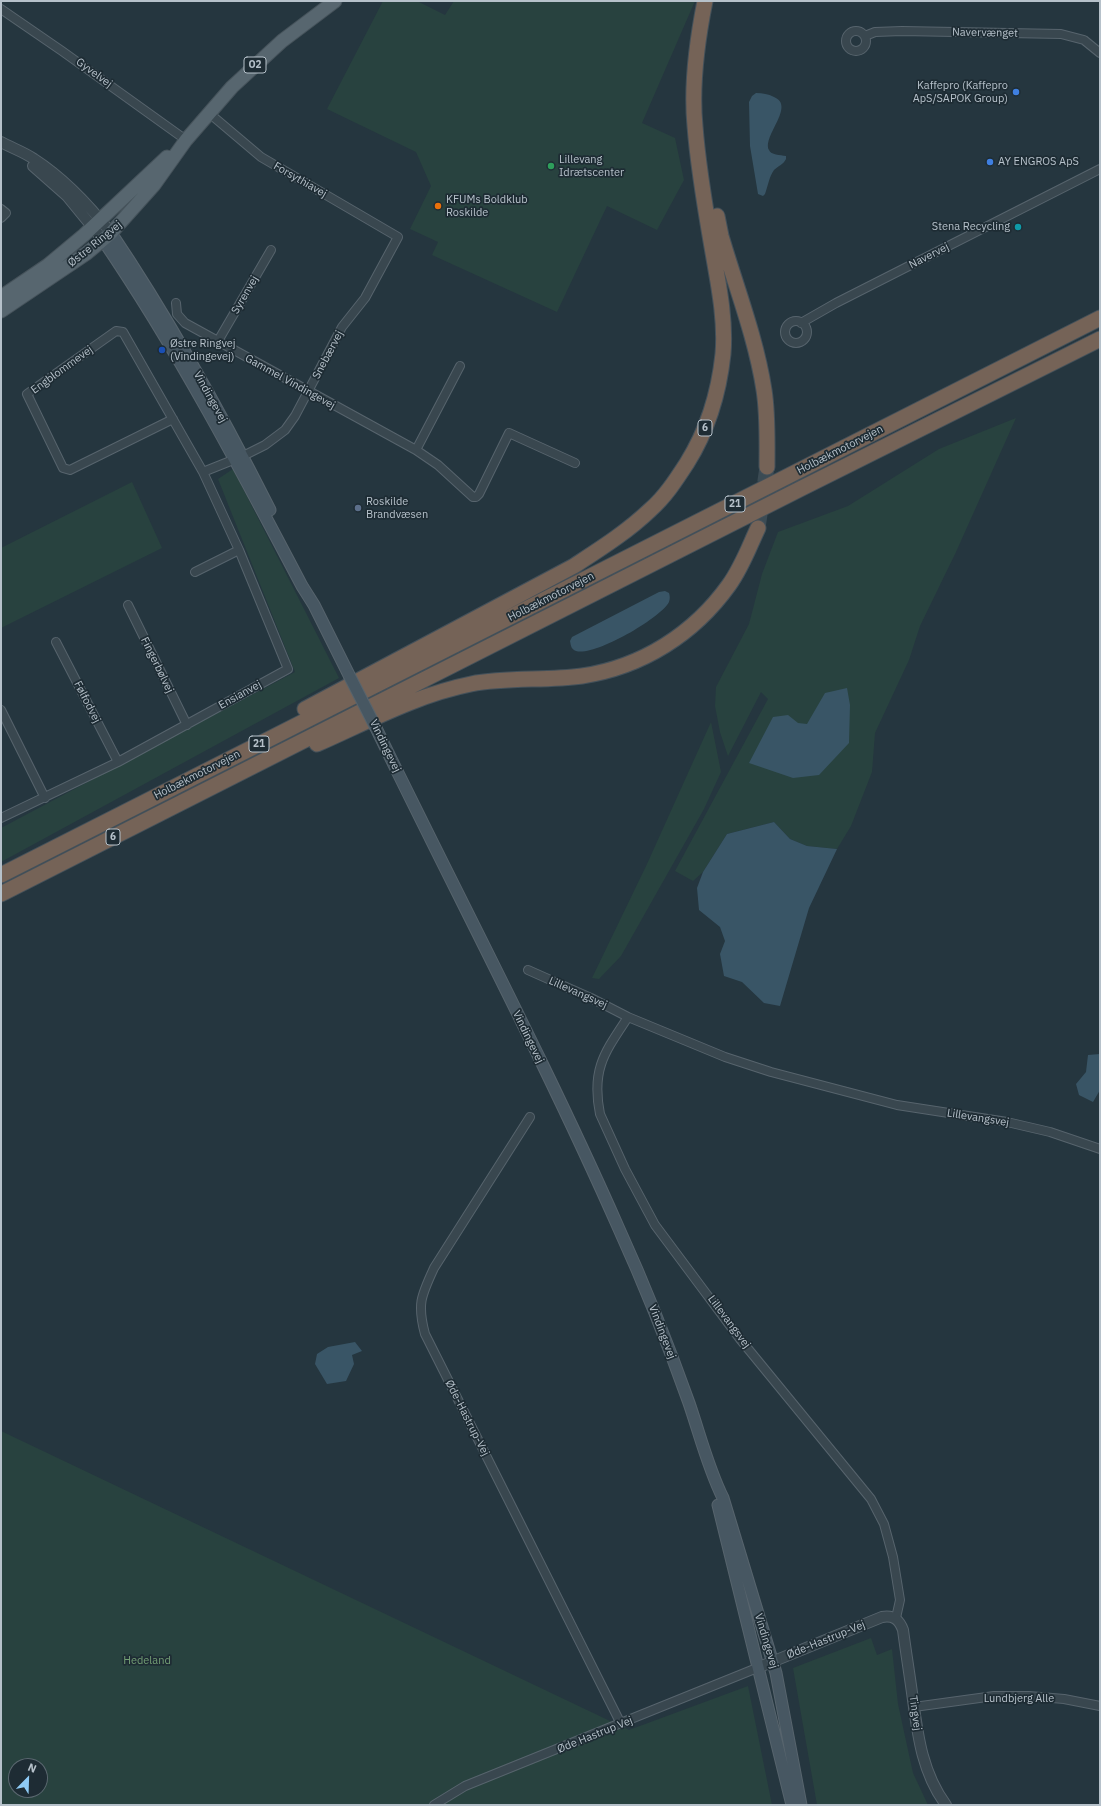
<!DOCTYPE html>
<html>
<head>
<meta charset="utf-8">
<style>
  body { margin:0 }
  #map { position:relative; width:1101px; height:1806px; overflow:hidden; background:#25363f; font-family:"IBM Plex Sans",sans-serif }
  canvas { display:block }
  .frame { position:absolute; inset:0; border:2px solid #b6c1ca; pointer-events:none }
  .north { position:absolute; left:8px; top:1758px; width:40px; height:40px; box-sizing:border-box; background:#1e2c34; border:1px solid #5b6870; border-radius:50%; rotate:23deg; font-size:11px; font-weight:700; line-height:16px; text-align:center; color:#b6c1ca }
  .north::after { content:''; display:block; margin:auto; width:14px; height:18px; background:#8ecbf6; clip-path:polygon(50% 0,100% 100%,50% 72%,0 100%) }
</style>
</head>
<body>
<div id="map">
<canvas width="1101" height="1806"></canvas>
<div class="frame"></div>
<div class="north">N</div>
</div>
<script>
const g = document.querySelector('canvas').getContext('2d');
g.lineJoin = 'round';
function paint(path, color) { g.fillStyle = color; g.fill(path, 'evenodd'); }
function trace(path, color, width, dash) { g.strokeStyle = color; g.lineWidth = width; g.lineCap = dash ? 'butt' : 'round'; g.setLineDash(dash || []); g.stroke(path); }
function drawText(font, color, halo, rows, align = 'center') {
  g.font = font + ' "IBM Plex Sans",sans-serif'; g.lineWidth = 3.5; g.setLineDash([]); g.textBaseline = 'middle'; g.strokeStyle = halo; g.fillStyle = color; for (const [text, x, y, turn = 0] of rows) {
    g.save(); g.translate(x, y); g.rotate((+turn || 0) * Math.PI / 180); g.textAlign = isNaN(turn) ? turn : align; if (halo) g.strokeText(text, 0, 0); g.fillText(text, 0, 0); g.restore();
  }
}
paint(new Path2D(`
  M 383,1 L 417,1 L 445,15 L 454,1 L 695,1 L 642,123 L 675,138 L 684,180 L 657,230 L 607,206 L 557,312 L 432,255 L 438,242 L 410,229 L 431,186 L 416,152 L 327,109 Z
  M 1016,418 L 956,552 L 920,626 L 909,660 L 875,733 L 872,772 L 851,826 L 837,849 L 807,846 L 790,839 L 774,822 L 727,834 L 703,872 L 693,881 L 675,871 L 768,699 L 761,692 L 728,756 L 720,732 L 715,706 L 716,687 L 749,624 L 762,574 L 778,532 L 848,506 L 939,449 Z
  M 233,469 L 339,678 L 1,862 L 1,828 L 295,672 L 218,479 Z
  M 132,482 L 162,548 L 1,628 L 1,548 Z
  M 711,722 L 721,772 L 704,809 L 621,956 L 599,979 L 592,978 L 647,864 Z
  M 1,1431 L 629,1730 L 748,1686 L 772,1805 L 1,1805 ZM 16,1766 L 40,1766 L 40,1790 L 16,1790 Z
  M 871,1638 L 877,1655 L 892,1649 L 898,1704 L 913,1773 L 928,1805 L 817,1805 L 793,1668 Z`), '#28423f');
paint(new Path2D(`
  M 756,93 C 763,93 768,94 774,97 C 796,106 762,136 769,150 C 771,155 780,155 786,156 L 786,159 C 783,165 778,166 774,170 C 769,177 768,186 765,194 L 763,196 L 758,194 L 750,146 L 749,102 L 752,96 Z
  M 665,591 L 669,593 C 670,596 670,599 669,602 C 661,618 594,657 576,651 C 571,649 571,646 570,641 L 572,637 L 659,592 Z
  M 847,688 L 850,705 L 849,743 L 819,775 L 793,778 L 749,763 L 773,717 L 788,715 L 798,723 L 807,724 L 825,693 Z
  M 774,822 L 790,839 L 807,846 L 837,849 L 809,908 L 780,1006 L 764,1003 L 742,982 L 724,976 L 720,954 L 725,941 L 720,927 L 699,910 L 697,888 L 703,872 L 727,834 Z
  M 1100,1054 L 1100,1090 L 1093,1102 L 1079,1095 L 1076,1084 L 1086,1072 L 1088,1055 Z
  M 355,1342 L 362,1351 L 352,1355 L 354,1364 L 346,1381 L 327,1384 L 315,1364 L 317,1354 L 328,1347 Z`), '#395566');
trace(new Path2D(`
  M 758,528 L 767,467`), '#3b4b54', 15, [15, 8]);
const minor = new Path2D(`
  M 1,9 L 62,51 L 186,140
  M846 41a10 10 0 1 1 20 0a10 10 0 1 1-20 0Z
  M 865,36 L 875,32 L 902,31 L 1061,34 L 1084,40 L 1100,53
  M 1,209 L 6,213 L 1,218
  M 176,303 L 177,314 L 185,323 L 416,450 L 438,465 L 473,497 L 476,497 L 479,494 L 509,433 L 575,463
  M785 332a11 11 0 1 1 22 0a11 11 0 1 1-22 0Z
  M 801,323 L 836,303 L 1100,169
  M 218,341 L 271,250
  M 416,450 L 460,366
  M 203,472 L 243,456 L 265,445 L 285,430 L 295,416 L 342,327 L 365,298 L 398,237 L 261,157 L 209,113
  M 195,572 L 239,550
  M 128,605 L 187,725
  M 56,642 L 118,762
  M 1,710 L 45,798
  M 1,818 L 118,762 L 288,669 L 239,550 L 203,472 L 123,332 L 116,331 L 27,394 L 63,468 L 70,470 L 173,419
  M 528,970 L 591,998 L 628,1017
  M 530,1117 L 434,1268 C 421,1296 417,1304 425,1334 L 621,1724
  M 896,1618 L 900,1600 L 893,1557 L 884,1524 L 871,1499 L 740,1339 L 655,1225 L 625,1169 L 600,1114 C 591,1069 605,1052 628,1017 L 725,1057 L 771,1072 L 897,1105 L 1007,1122 L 1050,1132 L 1100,1149
  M 914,1707 L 994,1696 L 1029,1696 L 1064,1699 L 1100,1706
  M 434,1805 L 465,1786 L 757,1668`);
const tertiary = new Path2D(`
  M 1,142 C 12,148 24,152 34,159 C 65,179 89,205 111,233
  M 33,166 L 67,196 L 103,240
  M 757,1668 L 882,1617 C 893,1615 899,1619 903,1630 C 906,1653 910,1677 913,1700 C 918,1738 923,1774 946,1805`);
const secondary = new Path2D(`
  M 111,233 C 171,322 222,415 270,510
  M 103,240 C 178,350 240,468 302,586 L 314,605 L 349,675
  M 376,728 C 457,895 544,1059 619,1229 C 645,1286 668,1344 689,1403 C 700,1435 708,1468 723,1498 L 776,1673 L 801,1805
  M 718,1505 L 792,1805`);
const primary = new Path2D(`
  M 1,297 L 48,265 L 84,235 L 167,157
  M 1,311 L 87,253 L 111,233 L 154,185 L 186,140 L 232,87 L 282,41 L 335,1`);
const motorway = new Path2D(`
  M 717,216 L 721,236 C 736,287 756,338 764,390 C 768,415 767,441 767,467
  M 305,709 L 574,566 C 600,549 627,532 650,510 C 665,497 676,480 687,463 C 707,431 719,392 723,354 C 726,319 718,282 712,247 C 705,207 698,167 695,126 C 691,85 697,41 705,1
  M 317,744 C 367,722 416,695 471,684 C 507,677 546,681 582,676 C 642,667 694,634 729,585 C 742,567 749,547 758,528
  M 1,875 L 1100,318
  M 1,894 L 802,488 L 1100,339`);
trace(minor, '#57646d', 10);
trace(tertiary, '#57646d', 12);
trace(secondary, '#57646d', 13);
trace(primary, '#46535b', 15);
trace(motorway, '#44515a', 17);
trace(minor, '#39474f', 8);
trace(tertiary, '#39474f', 10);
trace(secondary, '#475762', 11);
trace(primary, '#57666f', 13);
trace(motorway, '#756357', 15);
const secondaryBridge = new Path2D(`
  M 349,675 L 376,728`);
trace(secondaryBridge, '#57646d', 13, []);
trace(secondaryBridge, '#475762', 11);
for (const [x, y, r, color] of [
  [1016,92,4,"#3f7fe0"],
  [990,162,4,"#3f7fe0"],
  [551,166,4,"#2e9e5b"],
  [438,206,4,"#e8710a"],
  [1018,227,4,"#0f9aa8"],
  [162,350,4,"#1a4fb4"],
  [358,508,4,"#5c6f8a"]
]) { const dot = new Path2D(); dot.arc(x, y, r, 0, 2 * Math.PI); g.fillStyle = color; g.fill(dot); trace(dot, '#1e2c34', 1.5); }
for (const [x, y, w] of [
  [255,65,22],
  [705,428,14],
  [735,504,20],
  [259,744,20],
  [113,837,14]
]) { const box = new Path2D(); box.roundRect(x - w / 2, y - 8, w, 16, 3); g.fillStyle = '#1e2c34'; g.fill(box); trace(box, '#b6c1ca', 1); }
drawText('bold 10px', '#b6c1ca', null, [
  ["O2",255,65],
  ["6",705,428],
  ["21",735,504],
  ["21",259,744],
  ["6",113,837]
]);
drawText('11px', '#b6c1ca', '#1e2c34', [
  ["Navervænget",985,33,1],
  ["Gyvelvej",94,73,36],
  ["Forsythiavej",300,180,30],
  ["Østre Ringvej",95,244,-39],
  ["Navervej",929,256,-27],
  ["Syrenvej",245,295,-60],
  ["Snebærvej",328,355,-62],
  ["Engblommevej",62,370,-36],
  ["Gammel Vindingevej",290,382,29],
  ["Vindingevej",210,397,61],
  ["Holbækmotorvejen",840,450,-27],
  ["Holbækmotorvejen",551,597,-27],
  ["Fingerbølvej",157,665,64],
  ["Ensianvej",240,695,-29],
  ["Følfodvej",87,702,63],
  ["Vindingevej",385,746,64],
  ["Holbækmotorvejen",197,775,-27],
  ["Lillevangsvej",578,993,24],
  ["Vindingevej",528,1037,64],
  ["Lillevangsvej",978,1118,9],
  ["Lillevangsvej",729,1322,53],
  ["Vindingevej",662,1332,69],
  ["Øde-Hastrup-Vej",467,1418,63],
  ["Øde-Hastrup-Vej",826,1640,-22],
  ["Vindingevej",766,1641,73],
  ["Lundbjerg Alle",1019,1699],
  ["Tingvej",915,1713,82],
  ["Øde Hastrup Vej",595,1735,-22]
]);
drawText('11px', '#b6c1ca', '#1e2c34', [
  ["Kaffepro (Kaffepro",1008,86,"right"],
  ["ApS/SAPOK Group)",1008,99,"right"],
  ["Lillevang",559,160],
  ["Idrætscenter",559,173],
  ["AY ENGROS ApS",998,162],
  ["KFUMs Boldklub",446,200],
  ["Roskilde",446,213],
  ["Stena Recycling",1010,227,"right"],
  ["Østre Ringvej",170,344],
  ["(Vindingevej)",170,357],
  ["Roskilde",366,502],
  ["Brandvæsen",366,515]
], 'left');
drawText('11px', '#749f75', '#1e2c34', [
  ["Hedeland",147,1661]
]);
</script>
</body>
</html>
